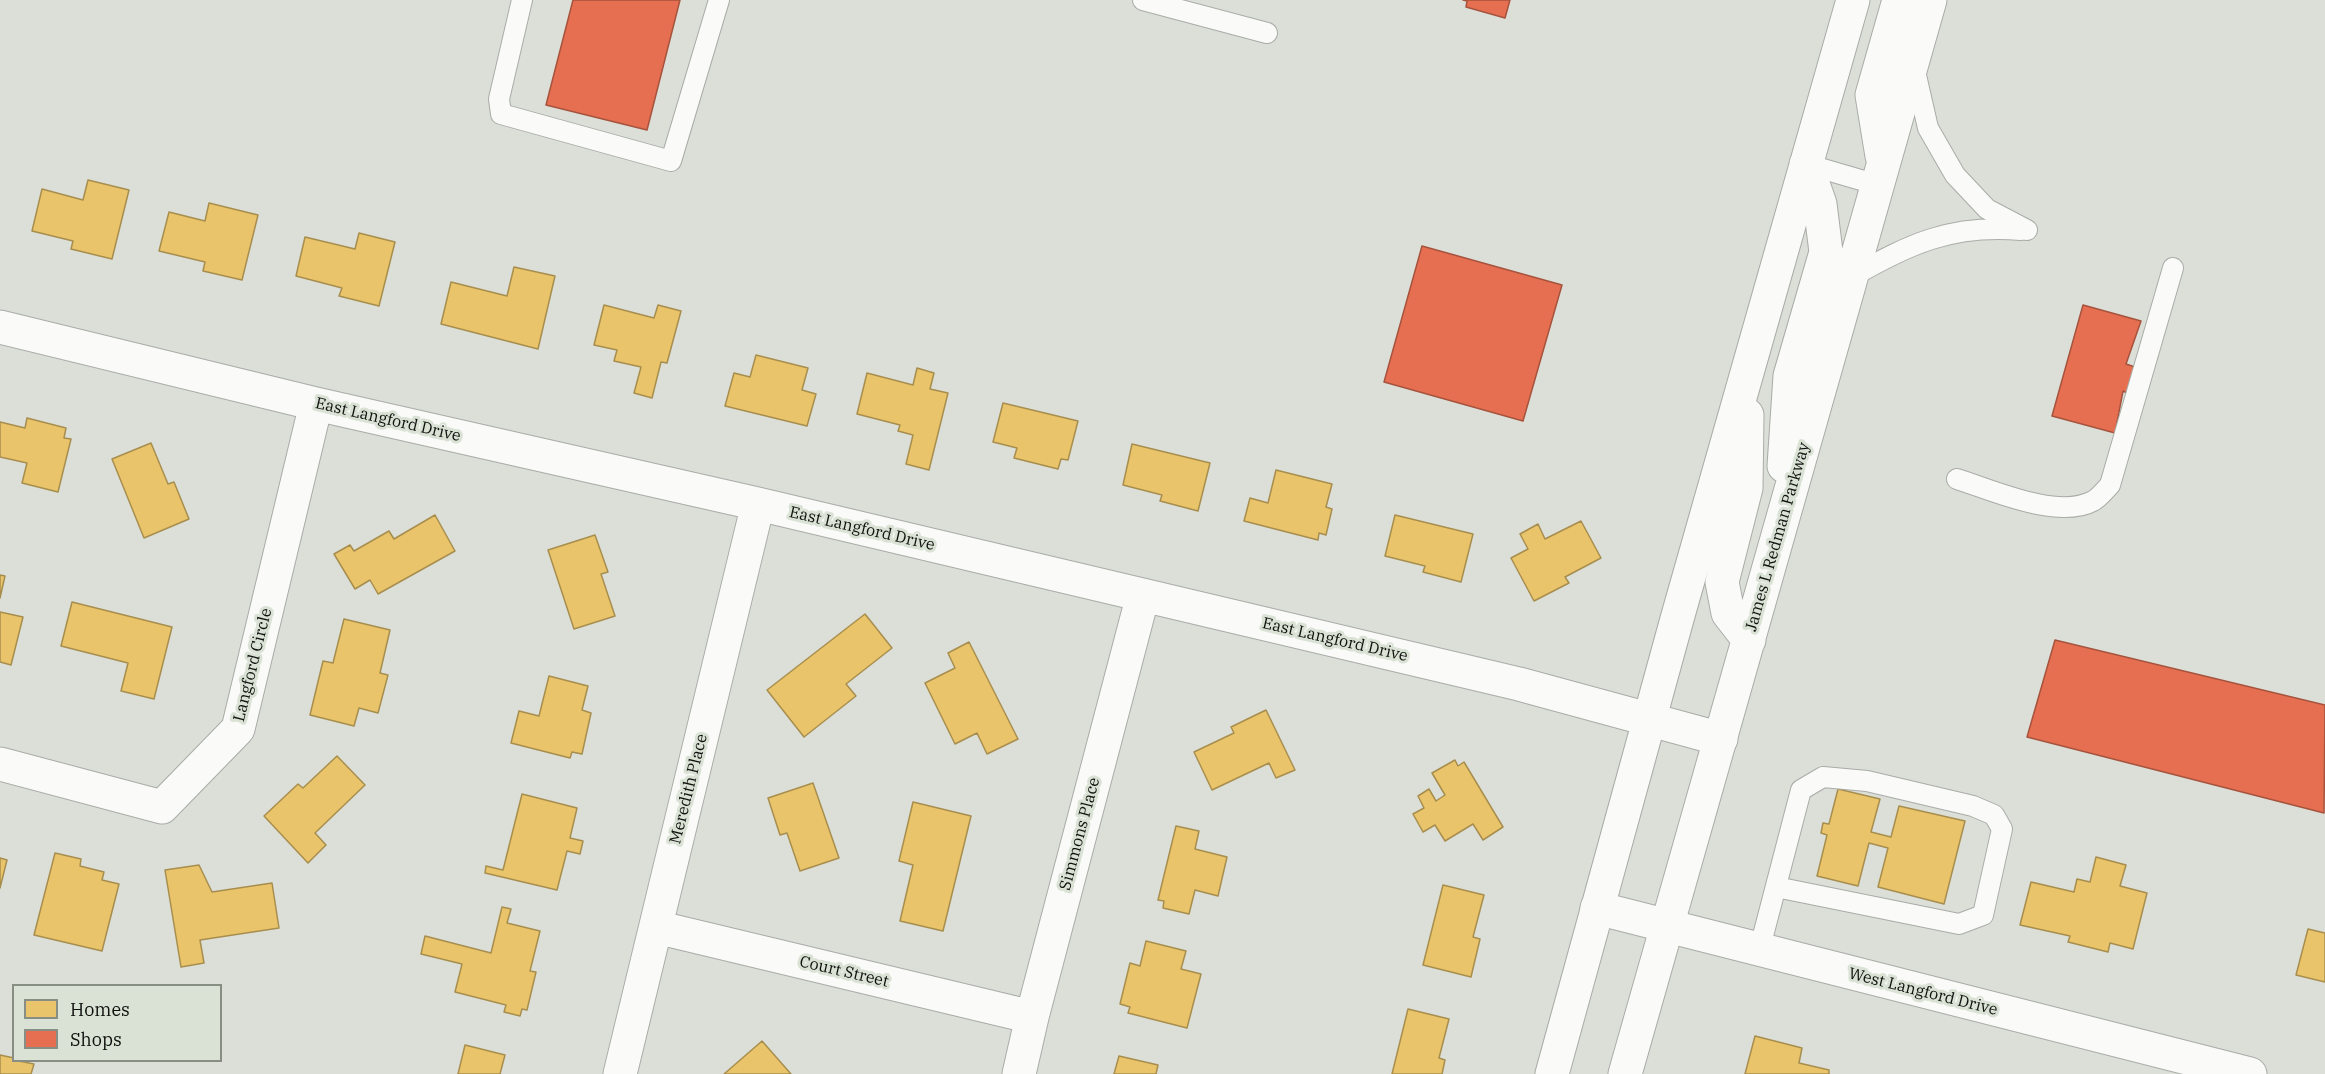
<!DOCTYPE html>
<html>
<head>
<meta charset="utf-8">
<style>
  body { margin:0 }
  #map { position:relative; width:2325px; height:1074px; overflow:hidden; background:#dbdfd8; font-family:"IBM Plex Serif",serif }
  canvas { display:block }
  .legend { position:absolute; left:12px; top:984px; width:210px; height:78px; box-sizing:border-box; background:#dae2d5; border:2px solid #898e85; margin:0; padding:8px 10px; list-style:none; font-size:18px; color:#0f110d }
  .legend li { display:flex; align-items:center; gap:12px; height:30px }
  .legend b { width:30px; border:2px solid #898e85 }
</style>
</head>
<body>
<div id="map">
<canvas width="2325" height="1074"></canvas>
<ul class="legend">
<li><b style="height:16px;background:#e9c46a"></b>Homes</li>
<li><b style="height:16px;background:#e76f51"></b>Shops</li>
</ul>
</div>
<script>
const g = document.querySelector('canvas').getContext('2d');
g.lineJoin = 'round';
function paint(path, color) { g.fillStyle = color; g.fill(path, 'evenodd'); }
function trace(path, color, width, dash) { g.strokeStyle = color; g.lineWidth = width; g.lineCap = dash ? 'butt' : 'round'; g.setLineDash(dash || []); g.stroke(path); }
function drawText(font, color, halo, rows, align = 'center') {
  g.font = font + ' "IBM Plex Serif",serif'; g.lineWidth = 6; g.setLineDash([]); g.textBaseline = 'middle'; g.strokeStyle = halo; g.fillStyle = color; for (const [text, x, y, turn = 0] of rows) {
    g.save(); g.translate(x, y); g.rotate((+turn || 0) * Math.PI / 180); g.textAlign = isNaN(turn) ? turn : align; if (halo) g.strokeText(text, 0, 0); g.fillText(text, 0, 0); g.restore();
  }
}
const homes = new Path2D(`
  M 88,180 L 129,190 L 112,259 L 71,249 L 73,241 L 32,231 L 42,189 L 83,200 Z
  M 209,203 L 258,215 L 242,280 L 203,271 L 205,262 L 159,251 L 169,212 L 205,221 Z
  M 359,233 L 395,242 L 379,306 L 339,296 L 342,288 L 296,276 L 305,237 L 355,249 Z
  M 514,267 L 555,276 L 538,349 L 441,324 L 451,282 L 507,296 Z
  M 604,305 L 654,318 L 658,305 L 681,311 L 667,363 L 661,362 L 652,398 L 634,393 L 641,367 L 614,361 L 617,350 L 594,345 Z
  M 756,355 L 808,368 L 802,390 L 816,394 L 807,426 L 725,406 L 734,373 L 750,377 Z
  M 917,368 L 934,373 L 930,389 L 948,393 L 929,470 L 906,464 L 913,435 L 898,431 L 900,425 L 857,414 L 867,373 L 913,385 Z
  M 1003,403 L 1078,421 L 1068,460 L 1061,459 L 1058,469 L 1014,458 L 1017,448 L 993,442 Z
  M 27,418 L 66,428 L 64,438 L 71,439 L 58,492 L 22,483 L 27,463 L 0,457 L 0,422 L 25,428 Z
  M 151,443 L 168,484 L 174,482 L 189,519 L 144,538 L 112,459 Z
  M 1132,444 L 1210,463 L 1198,511 L 1160,501 L 1162,495 L 1123,485 Z
  M 1276,470 L 1332,484 L 1326,507 L 1332,509 L 1326,535 L 1319,533 L 1318,540 L 1244,521 L 1250,498 L 1268,503 Z
  M 435,515 L 455,551 L 378,594 L 370,580 L 355,589 L 334,554 L 350,545 L 354,551 L 389,531 L 394,539 Z
  M 1395,515 L 1473,534 L 1461,582 L 1423,572 L 1425,566 L 1385,556 Z
  M 1581,521 L 1601,558 L 1565,577 L 1569,583 L 1534,601 L 1511,558 L 1528,549 L 1520,534 L 1538,524 L 1545,539 Z
  M 595,535 L 608,572 L 601,574 L 615,616 L 574,629 L 548,550 Z
  M 0,575 L 5,576 L 0,598 Z
  M 72,602 L 172,627 L 154,699 L 121,691 L 128,663 L 61,646 Z
  M 0,612 L 23,617 L 11,665 L 0,662 Z
  M 865,614 L 892,648 L 846,684 L 856,696 L 804,737 L 767,690 Z
  M 344,619 L 390,630 L 380,673 L 388,675 L 378,713 L 359,708 L 354,726 L 310,715 L 323,661 L 333,663 Z
  M 969,642 L 1018,739 L 987,754 L 977,733 L 955,744 L 925,683 L 955,668 L 948,653 Z
  M 549,676 L 588,686 L 582,710 L 591,713 L 582,754 L 572,752 L 570,758 L 511,743 L 519,711 L 539,716 Z
  M 1266,710 L 1295,770 L 1276,778 L 1269,763 L 1212,790 L 1194,752 L 1234,733 L 1231,727 Z
  M 337,756 L 365,785 L 315,833 L 326,845 L 308,863 L 264,816 L 298,784 L 303,788 Z
  M 1455,760 L 1458,766 L 1464,762 L 1503,827 L 1483,840 L 1473,824 L 1445,841 L 1435,825 L 1423,832 L 1413,814 L 1424,808 L 1418,796 L 1429,789 L 1436,801 L 1445,795 L 1432,773 Z
  M 813,783 L 839,858 L 800,871 L 787,833 L 780,835 L 768,798 Z
  M 1838,789 L 1880,799 L 1871,832 L 1891,837 L 1899,806 L 1965,821 L 1944,904 L 1878,887 L 1888,848 L 1869,843 L 1858,886 L 1817,876 L 1827,835 L 1821,833 L 1823,823 L 1829,824 Z
  M 522,794 L 577,808 L 570,838 L 583,841 L 580,854 L 567,851 L 557,890 L 485,873 L 486,866 L 503,870 Z
  M 913,802 L 971,816 L 943,931 L 900,921 L 913,865 L 899,861 Z
  M 1176,826 L 1199,831 L 1195,849 L 1227,857 L 1218,896 L 1195,890 L 1189,914 L 1163,908 L 1164,901 L 1158,900 Z
  M 55,853 L 81,859 L 80,866 L 104,872 L 102,880 L 119,884 L 102,951 L 34,935 Z
  M 2096,857 L 2126,865 L 2120,886 L 2147,893 L 2133,949 L 2110,943 L 2108,952 L 2068,942 L 2070,936 L 2020,925 L 2031,882 L 2074,892 L 2077,879 L 2090,882 Z
  M 0,858 L 7,860 L 0,888 Z
  M 199,865 L 212,892 L 272,883 L 279,928 L 200,940 L 204,963 L 181,967 L 165,870 Z
  M 1443,885 L 1484,895 L 1473,937 L 1480,939 L 1471,977 L 1423,965 Z
  M 502,907 L 511,909 L 507,923 L 540,931 L 530,971 L 536,972 L 527,1010 L 522,1009 L 520,1016 L 504,1012 L 506,1005 L 455,992 L 462,964 L 421,954 L 425,936 L 491,953 Z
  M 2308,929 L 2325,933 L 2325,982 L 2296,975 Z
  M 1146,941 L 1186,951 L 1181,969 L 1201,974 L 1187,1028 L 1128,1013 L 1130,1007 L 1120,1004 L 1130,963 L 1140,966 Z
  M 1408,1009 L 1449,1019 L 1439,1058 L 1445,1060 L 1442,1074 L 1392,1074 Z
  M 1755,1036 L 1802,1048 L 1799,1063 L 1829,1070 L 1829,1074 L 1745,1074 Z
  M 762,1041 L 791,1074 L 724,1074 Z
  M 465,1045 L 505,1055 L 500,1074 L 458,1074 Z
  M 0,1055 L 14,1058 L 14,1060 L 34,1064 L 31,1074 L 0,1074 Z
  M 1119,1056 L 1158,1065 L 1156,1074 L 1114,1074 Z`);
paint(homes, '#e9c46a');
trace(homes, '#a88e4e', 1.5);
const shops = new Path2D(`
  M 573,0 L 680,0 L 647,130 L 546,105 Z
  M 1463,0 L 1510,0 L 1505,18 L 1466,7 L 1467,1 Z
  M 1422,246 L 1562,285 L 1523,421 L 1384,382 Z
  M 2083,305 L 2141,321 L 2126,364 L 2135,367 L 2127,393 L 2123,391 L 2115,433 L 2052,416 Z
  M 2055,640 L 2325,705 L 2324,813 L 2027,737 Z`);
paint(shops, '#e76f51');
trace(shops, '#a6533d', 1.5);
const service = new Path2D(`
  M 522,0 L 499,99 L 501,114 L 671,161 L 719,0
  M 1143,0 L 1267,33
  M 1915,71 L 1928,128 L 1955,175 L 1987,209 L 2027,230
  M 1806,164 L 1878,185
  M 1851,277 C 1910,244 1951,224 2021,230
  M 1957,479 C 1992,490 2058,520 2093,501 C 2099,498 2105,490 2110,485 L 2173,268
  M 1759,951 L 1801,790 L 1823,777 L 1867,781 L 1973,806 L 1994,815 L 2002,829 L 1983,915 L 1959,924 L 1776,887`);
const minor = new Path2D(`
  M 0,327 L 316,404 L 758,504 L 1519,684 L 1721,739
  M 0,764 L 162,807 L 238,729 L 316,404
  M 1597,908 L 2250,1074
  M 656,927 L 1032,1017
  M 620,1074 L 758,504
  M 1019,1074 L 1032,1017 L 1143,595`);
const secondary = new Path2D(`
  M 1882,156 L 1872,95 L 1899,0
  M 1747,415 L 1746,488 L 1722,582 L 1728,613 L 1749,640
  M 1784,466 L 1790,376 L 1826,252 L 1820,204 L 1806,164
  M 1552,1074 L 1677,619 L 1853,0
  M 1625,1074 L 1930,0`);
trace(service, '#a9aca7', 22);
trace(minor, '#a9aca7', 35);
trace(secondary, '#a9aca7', 35);
trace(service, '#fafaf9', 20);
trace(minor, '#fafaf9', 33);
trace(secondary, '#fafaf9', 33);
drawText('16px', '#0f110d', '#dae2d5', [
  ["East Langford Drive",388,420,13],
  ["East Langford Drive",862,529,13],
  ["James L Redman Parkway",1778,537,-74],
  ["East Langford Drive",1335,640,13],
  ["Langford Circle",253,665,-76],
  ["Meredith Place",689,789,-76],
  ["Simmons Place",1080,834,-75],
  ["Court Street",844,972,13],
  ["West Langford Drive",1923,992,14]
]);
</script>
</body>
</html>
